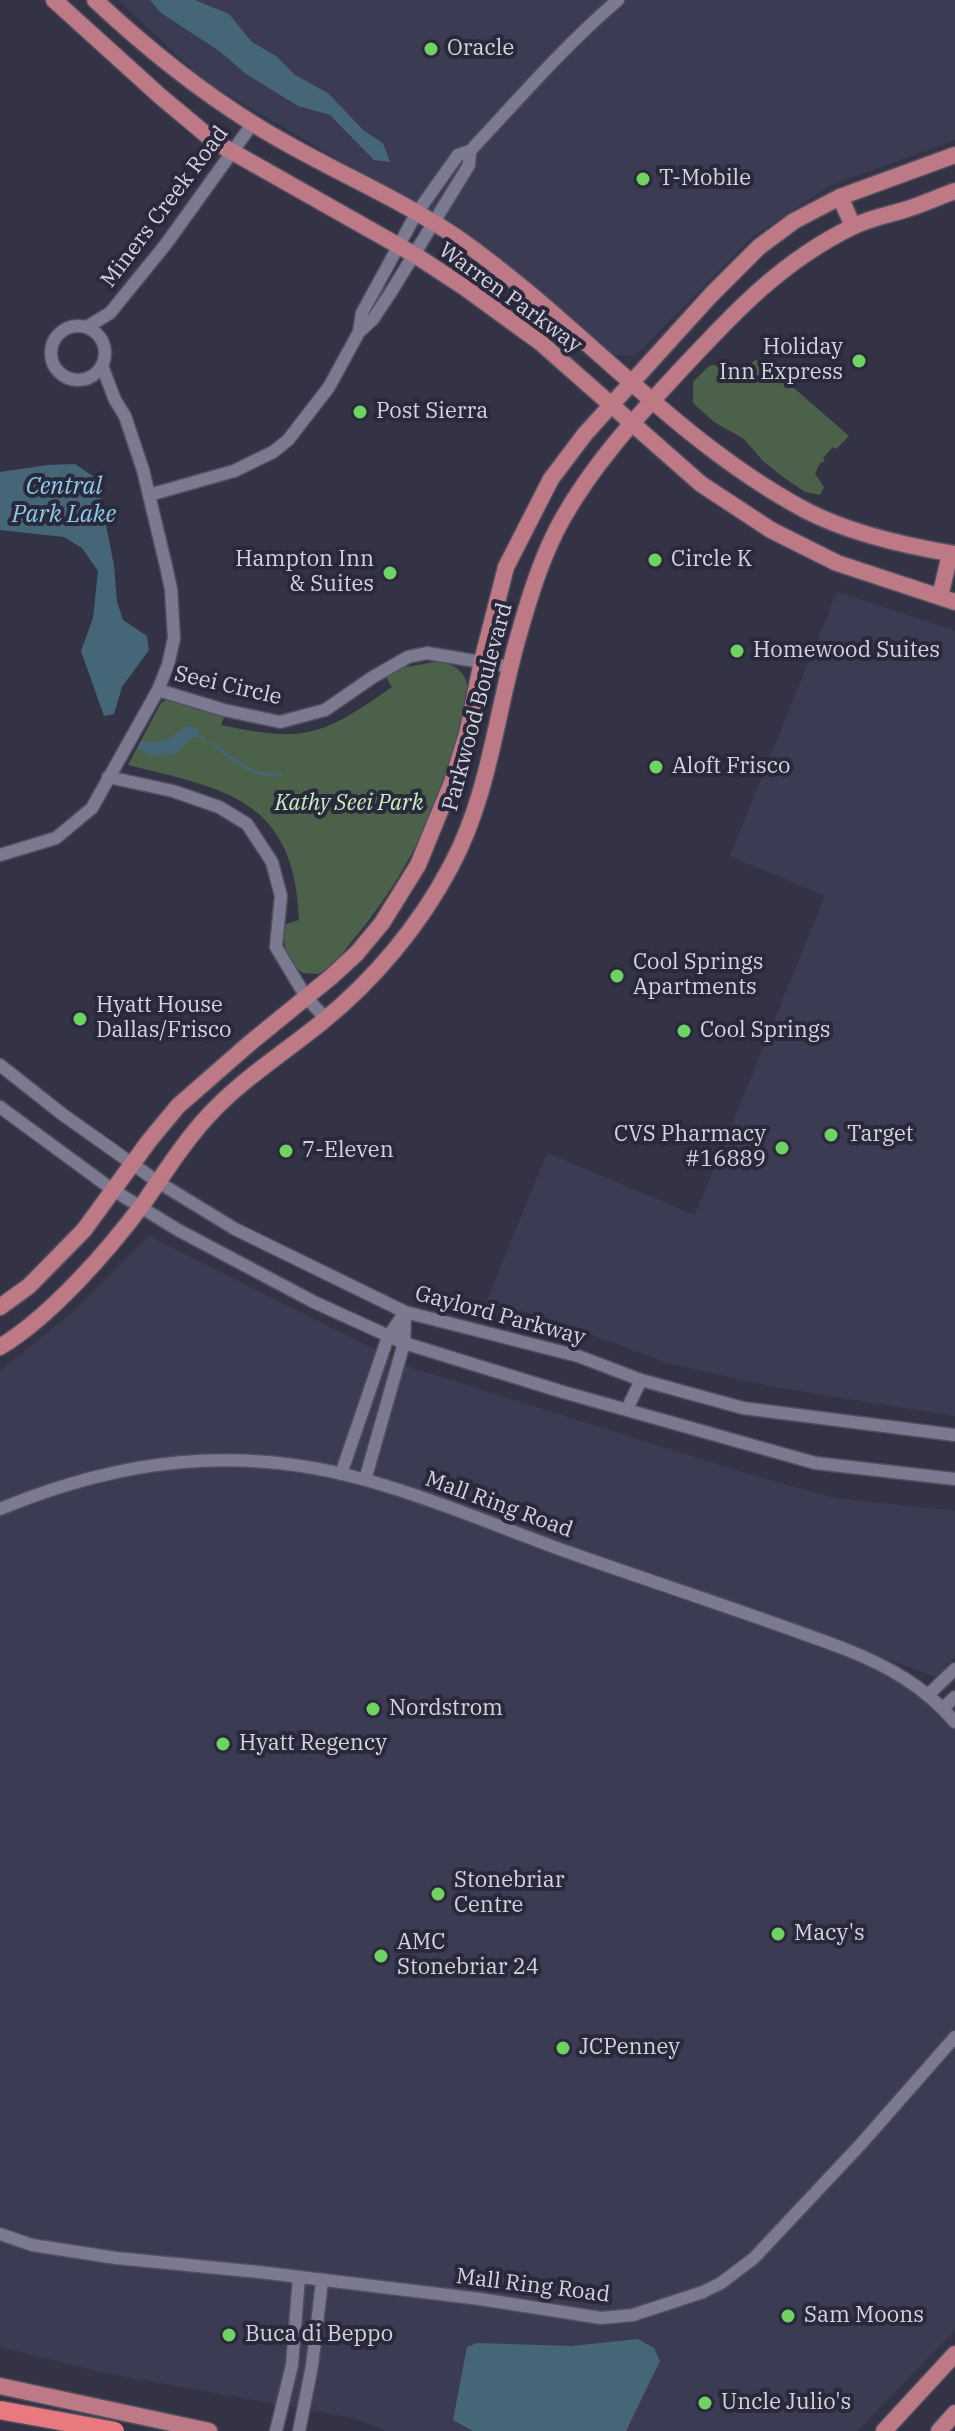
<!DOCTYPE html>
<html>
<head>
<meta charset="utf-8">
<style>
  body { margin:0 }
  canvas { display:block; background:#343346 }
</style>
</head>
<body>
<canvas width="955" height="2431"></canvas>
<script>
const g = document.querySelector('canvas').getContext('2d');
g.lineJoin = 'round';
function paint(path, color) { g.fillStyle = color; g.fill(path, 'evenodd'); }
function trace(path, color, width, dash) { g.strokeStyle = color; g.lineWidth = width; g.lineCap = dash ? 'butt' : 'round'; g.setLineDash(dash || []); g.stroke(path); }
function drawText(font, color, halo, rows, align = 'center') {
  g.font = font + ' "IBM Plex Serif",serif'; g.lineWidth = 8; g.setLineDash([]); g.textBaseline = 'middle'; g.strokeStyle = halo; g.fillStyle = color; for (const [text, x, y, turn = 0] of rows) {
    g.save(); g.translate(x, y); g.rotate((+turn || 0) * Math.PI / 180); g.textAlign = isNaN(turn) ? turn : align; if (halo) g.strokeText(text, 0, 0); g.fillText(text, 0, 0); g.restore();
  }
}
paint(new Path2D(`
  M 118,0 L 955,0 L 955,140 L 829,186 L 751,238 L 635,356 L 612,355 L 458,230 L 205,81 Z
  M 837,592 L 955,631 L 955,1416 L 774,1387 L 667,1363 L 542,1316 L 486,1303 L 547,1153 L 695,1215 L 825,896 L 730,856 Z
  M 149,1236 L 409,1367 L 745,1473 L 835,1498 L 955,1511 L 955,1656 L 936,1677 L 720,1598 L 955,1705 L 955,2330 L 857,2431 L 387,2431 L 353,2418 L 105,2373 L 0,2347 L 0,1371 L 73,1312 Z`), '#3c3b54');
paint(new Path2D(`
  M 755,360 L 764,362 L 849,436 L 836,449 L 833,447 L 823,458 L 825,461 L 820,463 L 815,474 L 824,487 L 820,495 L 805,492 L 783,477 L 763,461 L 744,439 L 714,422 L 693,403 L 693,382 C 715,361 706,363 733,371 L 747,368 Z
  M 434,662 C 447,663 458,665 465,678 C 471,691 464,707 461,720 C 443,803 407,875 353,940 C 343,952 333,968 318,974 L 303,973 C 287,963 282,943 284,925 L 299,920 C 295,800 227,789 128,765 L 161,703 L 166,700 L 225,714 L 221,725 C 306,743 322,736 392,687 L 385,675 L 396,669 Z`), '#4c6149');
paint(new Path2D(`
  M 150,0 L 195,0 L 229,14 L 252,42 L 276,56 L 295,75 L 328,93 L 364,131 L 383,143 L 390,162 L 374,160 L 330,115 L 298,106 L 246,74 L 218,50 L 161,13 Z
  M 75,464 L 97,479 L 114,566 L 117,602 L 123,620 L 147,636 L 149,650 L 122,687 L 114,714 L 104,716 L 81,651 L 93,618 L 98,571 L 82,548 L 64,537 L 0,530 L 0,472 L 48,465 Z
  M 188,726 L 197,729 L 199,735 L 193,737 L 175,754 L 151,756 L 137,748 L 141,741 C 166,746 168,738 188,726 Z
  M 638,2339 L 654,2348 L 660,2361 L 626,2431 L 473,2431 L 453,2420 L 467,2347 L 477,2343 L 572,2346 Z`), '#456676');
trace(new Path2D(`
  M 199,735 L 204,740
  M 213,744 C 233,758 254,780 281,774`), '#456676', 3);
const minor = new Path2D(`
  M51 353a27 27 0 1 1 54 0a27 27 0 1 1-54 0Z
  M 87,327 L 110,313 L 166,244 L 253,123
  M 359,332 L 362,313 L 416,214 L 458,155 L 470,151 C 519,99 564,46 618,0
  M 149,495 L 234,471 L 273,452 L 288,440 L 329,387 L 359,332 L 373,319 L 391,292 L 469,165 L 470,151
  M 158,690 L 224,710 L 280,722 L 325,710 L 373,677 L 408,657 L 427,653 L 511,667
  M 108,777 L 173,791 L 219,807 L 247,824 L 272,862 L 281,896 L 276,947 L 306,997 L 326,1019
  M 0,855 L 56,838 L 92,808 L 158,690 L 168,665 L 174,638 L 171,589 L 166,566 L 143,470 L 125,416 L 115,400 L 102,366
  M 0,1065 L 62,1114 L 158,1182 L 235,1229 L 405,1312 L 578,1356 L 641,1380 L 743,1408 L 955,1435
  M 0,1107 L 113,1190 L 178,1230 L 314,1302 L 404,1343 L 563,1392 L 815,1463 L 955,1479
  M 627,1409 L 641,1380
  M 341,1474 L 388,1337 L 405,1312
  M 365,1480 L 404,1343 L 405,1315
  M 0,1509 C 121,1459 238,1444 366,1480 C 434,1499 499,1527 565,1551 C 658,1584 752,1614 845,1649 C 888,1666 924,1686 955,1722
  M 928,1695 L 955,1669
  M 943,1708 L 955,1697
  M 0,2234 L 32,2245 L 116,2258 L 259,2272 L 480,2299 L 601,2318 L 633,2315 L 703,2292 L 721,2283 L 754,2258 L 861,2144 L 955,2037
  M 276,2431 L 292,2365 L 299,2277
  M 299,2431 L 312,2366 L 322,2281`);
const major = new Path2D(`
  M 54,0 L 160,96 L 215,142 L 415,255 L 464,287 L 541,343 L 701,484 L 771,530 L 837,563 L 955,602
  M 95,0 C 143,45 196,88 252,123 C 318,165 393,194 458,238 C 578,322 674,440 805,510 C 849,533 906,546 955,554
  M 840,197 L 853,226
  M 940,597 L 950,554
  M 0,1307 L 29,1286 L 84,1230 L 149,1141 L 178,1106 L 250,1043 L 331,977 L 357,953 L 382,923 L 418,865 L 452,782 L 467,734 L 482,661 L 506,567 L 551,479 L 585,434 L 711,295 L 759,247 L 794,221 L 840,197 L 955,155
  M 0,1347 C 51,1316 107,1252 143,1204 C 164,1174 183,1143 208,1116 C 242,1079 284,1053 322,1022 C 374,980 420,925 451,866 C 490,793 496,712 519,634 C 530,595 543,553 563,518 C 593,465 633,421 674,377 C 729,318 778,263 852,227 C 868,219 887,215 904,210 C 921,205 938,197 955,191
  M 0,2386 L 209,2431
  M 884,2431 L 955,2354
  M 939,2431 L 955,2413`);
trace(minor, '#504f5e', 15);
trace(major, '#504f5e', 19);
trace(minor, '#7b7a90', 12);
trace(major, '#bd7986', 16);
const highwayBridge = new Path2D(`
  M 0,2410 L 115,2431`);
trace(highwayBridge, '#504f5e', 21, []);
trace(highwayBridge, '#e9787f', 18);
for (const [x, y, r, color] of [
  [431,49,8,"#6ed360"],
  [643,179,8,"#6ed360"],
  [859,361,8,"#6ed360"],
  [360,412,8,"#6ed360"],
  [655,560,8,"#6ed360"],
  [390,573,8,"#6ed360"],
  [737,651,8,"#6ed360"],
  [656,767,8,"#6ed360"],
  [617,976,8,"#6ed360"],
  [80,1019,8,"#6ed360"],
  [684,1031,8,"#6ed360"],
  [831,1135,8,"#6ed360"],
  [782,1148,8,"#6ed360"],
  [286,1151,8,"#6ed360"],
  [373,1709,8,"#6ed360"],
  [223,1744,8,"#6ed360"],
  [438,1894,8,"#6ed360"],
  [778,1934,8,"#6ed360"],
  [381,1956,8,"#6ed360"],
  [563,2048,8,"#6ed360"],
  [788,2316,8,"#6ed360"],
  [229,2335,8,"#6ed360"],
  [705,2403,8,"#6ed360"]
]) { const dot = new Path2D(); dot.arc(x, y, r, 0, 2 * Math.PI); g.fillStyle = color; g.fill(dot); trace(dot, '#2a293c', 3); }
drawText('22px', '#d4d4e0', '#2a293c', [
  ["Oracle",447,49],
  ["T-Mobile",659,179],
  ["Holiday",843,348,"right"],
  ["Inn Express",843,373,"right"],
  ["Post Sierra",376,412],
  ["Hampton Inn",374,560,"right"],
  ["& Suites",374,585,"right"],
  ["Circle K",671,560],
  ["Homewood Suites",753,651],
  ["Aloft Frisco",672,767],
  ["Cool Springs",633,963],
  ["Apartments",633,988],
  ["Hyatt House",96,1006],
  ["Dallas/Frisco",96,1031],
  ["Cool Springs",700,1031],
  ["CVS Pharmacy",766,1135,"right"],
  ["#16889",766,1160,"right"],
  ["Target",847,1135],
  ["7-Eleven",302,1151],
  ["Nordstrom",389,1709],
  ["Hyatt Regency",239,1744],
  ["Stonebriar",454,1881],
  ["Centre",454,1906],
  ["Macy's",794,1934],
  ["AMC",397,1943],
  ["Stonebriar 24",397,1968],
  ["JCPenney",579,2048],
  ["Sam Moons",804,2316],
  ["Buca di Beppo",245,2335],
  ["Uncle Julio's",721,2403]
], 'left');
drawText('22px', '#d4d4e0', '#2a293c', [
  ["Miners Creek Road",165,207,-53],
  ["Warren Parkway",510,298,36],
  ["Seei Circle",228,686,13],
  ["Parkwood Boulevard",478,707,-75],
  ["Gaylord Parkway",500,1316,15],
  ["Mall Ring Road",499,1505,20],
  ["Mall Ring Road",533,2286,7]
]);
drawText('italic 22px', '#c8f1c2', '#2a293c', [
  ["Kathy Seei Park",349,804]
]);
drawText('italic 24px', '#8dcae9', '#2a293c', [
  ["Central",64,487],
  ["Park Lake",64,515]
]);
</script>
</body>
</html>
